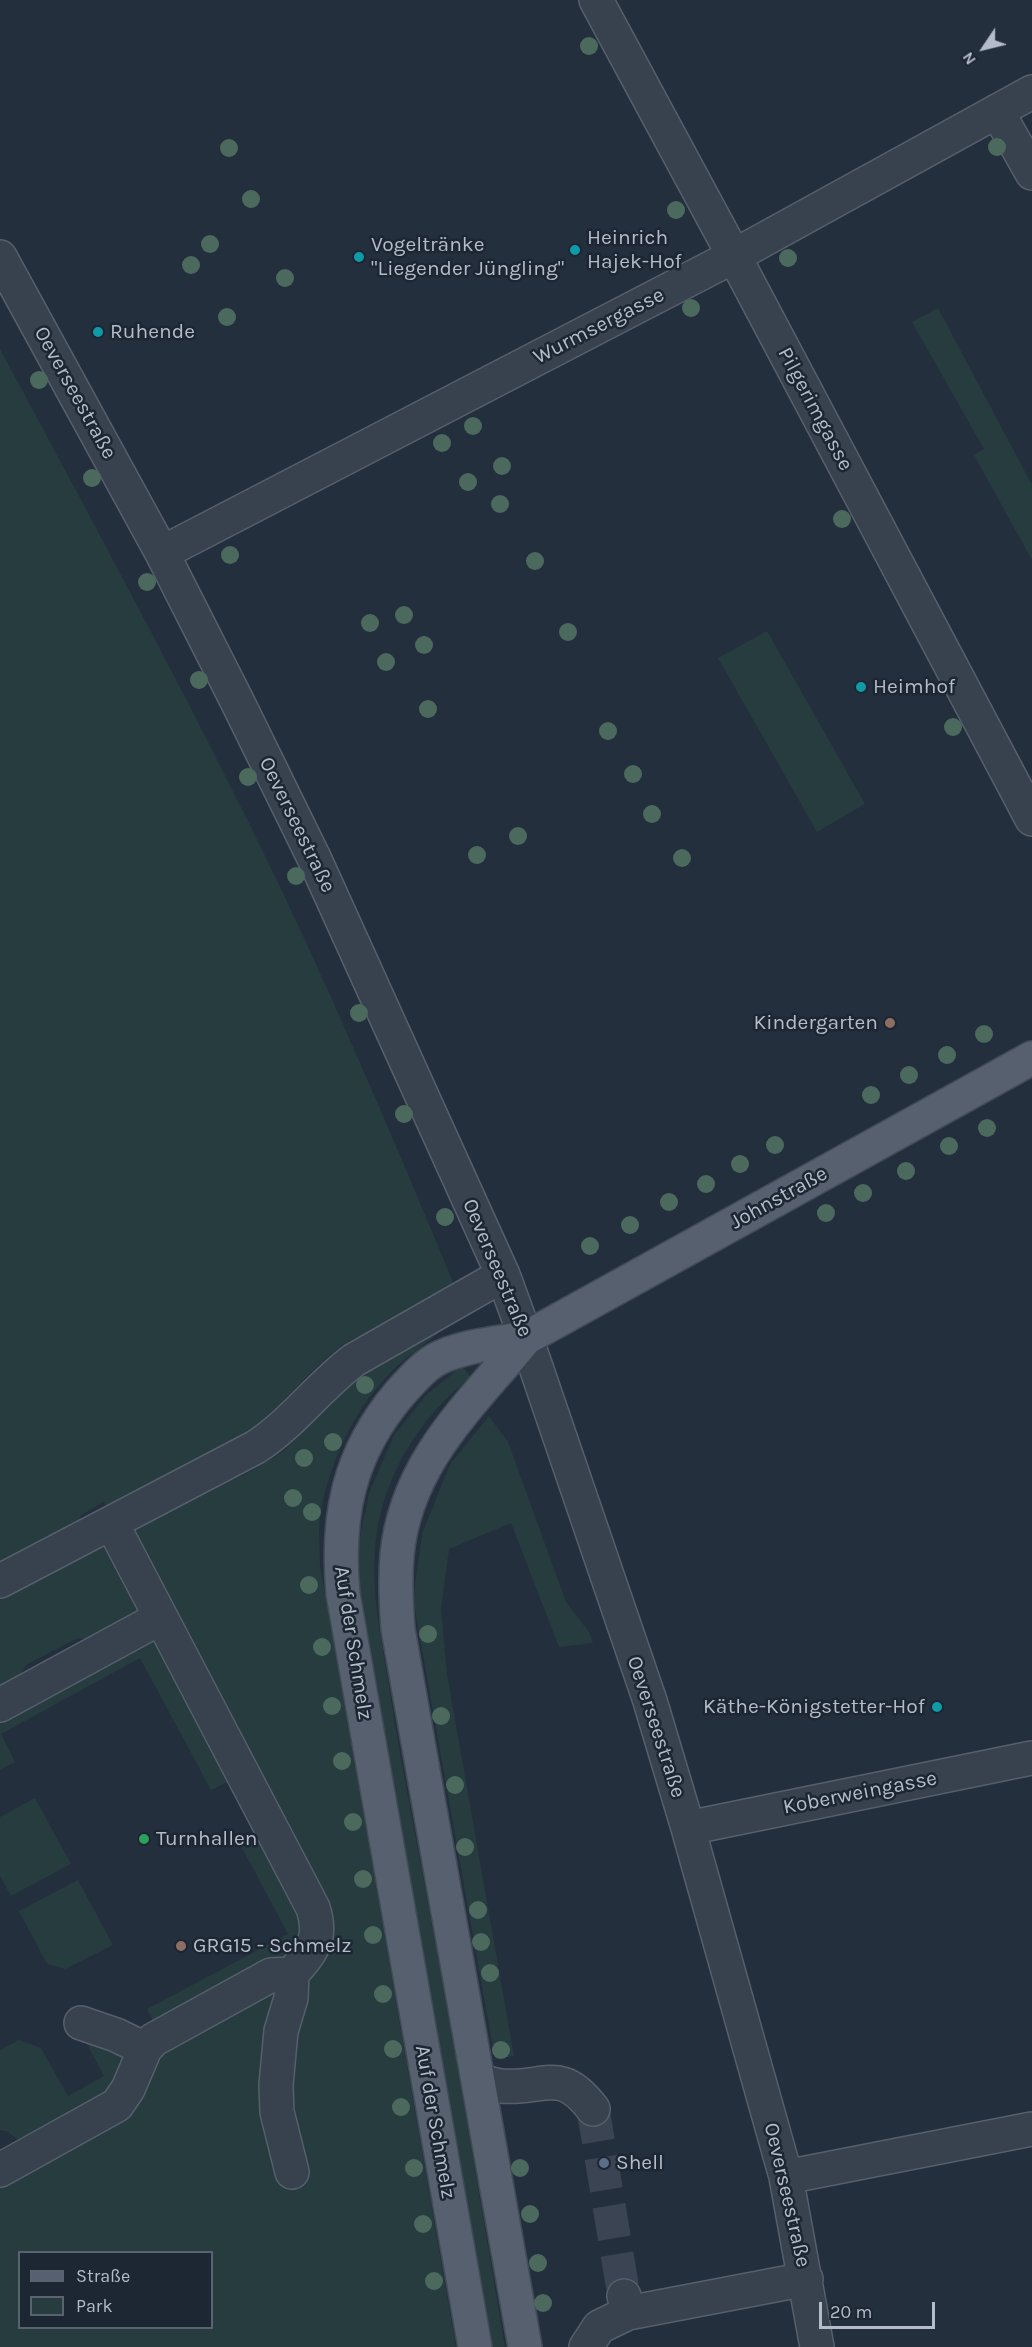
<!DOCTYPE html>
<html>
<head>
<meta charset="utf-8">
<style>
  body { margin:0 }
  #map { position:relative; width:1032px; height:2347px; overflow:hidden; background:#242f3e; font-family:Karla,sans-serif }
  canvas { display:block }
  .legend { position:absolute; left:18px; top:2251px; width:195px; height:78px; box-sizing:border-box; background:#1d2633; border:2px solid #59626f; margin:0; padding:8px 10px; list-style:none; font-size:18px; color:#b4bcc9 }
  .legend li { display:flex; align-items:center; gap:12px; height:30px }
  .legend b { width:30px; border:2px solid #59626f }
  .north { position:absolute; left:954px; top:18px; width:60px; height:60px; -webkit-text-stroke:4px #1d2633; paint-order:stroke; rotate:235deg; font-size:16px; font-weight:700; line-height:24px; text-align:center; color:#b4bcc9 }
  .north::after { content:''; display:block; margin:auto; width:21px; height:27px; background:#b4bcc9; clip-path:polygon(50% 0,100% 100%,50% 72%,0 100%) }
  .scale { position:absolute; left:819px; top:2302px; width:116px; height:27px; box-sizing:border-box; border:3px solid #b4bcc9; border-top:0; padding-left:8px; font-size:18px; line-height:21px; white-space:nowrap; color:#b4bcc9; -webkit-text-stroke:4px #1d2633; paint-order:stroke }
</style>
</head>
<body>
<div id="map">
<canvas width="1032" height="2347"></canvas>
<ul class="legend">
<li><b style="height:8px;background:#56606e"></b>Straße</li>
<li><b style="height:16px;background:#263c3f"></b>Park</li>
</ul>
<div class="north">N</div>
<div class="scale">20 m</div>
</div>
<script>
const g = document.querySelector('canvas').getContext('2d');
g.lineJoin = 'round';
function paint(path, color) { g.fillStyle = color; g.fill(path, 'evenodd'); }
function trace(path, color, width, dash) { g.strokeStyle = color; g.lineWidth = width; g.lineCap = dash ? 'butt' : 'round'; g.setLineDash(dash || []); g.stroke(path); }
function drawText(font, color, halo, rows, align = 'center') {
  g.font = font + ' Karla,sans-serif'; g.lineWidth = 5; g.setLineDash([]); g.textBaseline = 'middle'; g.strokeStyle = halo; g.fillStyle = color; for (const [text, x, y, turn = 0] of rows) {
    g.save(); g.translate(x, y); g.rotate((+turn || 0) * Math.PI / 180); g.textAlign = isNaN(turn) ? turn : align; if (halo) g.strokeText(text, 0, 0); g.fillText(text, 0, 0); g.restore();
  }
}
paint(new Path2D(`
  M 938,308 L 1032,485 L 1032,560 L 974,455 L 984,449 L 912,322 Z
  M 0,349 C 85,507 171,666 251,827 C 325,977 391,1132 455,1287 L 342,1345 L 312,1371 L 266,1420 L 248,1433 L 108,1507 L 103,1502 L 80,1516 L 81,1521 L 0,1563 Z
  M 767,631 L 865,804 L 817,832 L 718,658 Z
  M 437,1329 L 439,1333 C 418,1349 397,1364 380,1384 C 349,1420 328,1469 320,1516 C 318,1532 320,1550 320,1566 L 456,2347 L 0,2347 L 0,2181 L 156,2054 L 278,1984 L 286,2104 L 299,1999 L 325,1942 L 134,1530 L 257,1468 L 285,1450 L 349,1384 L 379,1363 ZM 20,2252 L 212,2252 L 212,2328 L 20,2328 Z
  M 462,1366 L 471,1377 C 420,1417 384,1474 376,1539 C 370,1585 380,1630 387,1675 C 397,1739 409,1803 421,1866 C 451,2026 478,2186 505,2347 L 492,2347 L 360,1593 L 359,1542 L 369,1493 L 394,1435 L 427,1394 Z
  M 489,1416 L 508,1442 L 566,1602 L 589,1632 L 593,1643 L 559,1647 L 511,1523 L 449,1549 L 441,1609 L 447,1674 L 514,2056 L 495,2059 L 413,1599 L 422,1534 L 450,1464 Z
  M 108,1545 L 146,1609 L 92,1642 L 80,1638 L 74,1640 L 26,1665 L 19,1678 L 0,1693 L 0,1600 Z
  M 151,1633 L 232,1780 L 211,1790 L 140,1658 L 1,1734 L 15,1762 L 0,1770 L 0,1714 Z
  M 35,1798 L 71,1864 L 11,1896 L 0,1876 L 0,1817 Z
  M 260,1836 L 306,1913 L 294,1954 L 156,2027 L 147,2009 L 288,1934 L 241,1846 Z
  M 78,1880 L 113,1945 L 65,1969 L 47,1964 L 19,1911 Z
  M 79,2029 L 123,2056 L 128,2065 L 122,2085 L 19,2141 L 7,2131 L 0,2130 L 0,2050 L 19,2040 L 41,2048 L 68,2096 L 104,2076 Z`), '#263c3f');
trace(new Path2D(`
  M 593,2109 L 624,2296`), '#3a4453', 33, [33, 16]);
const minor = new Path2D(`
  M 596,0 L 734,256 L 1032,819
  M 997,111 L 1032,173
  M 0,257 L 162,553 L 238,703 L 315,860 L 503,1275 L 526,1338 L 650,1701 L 688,1828 L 786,2177 L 817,2347
  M 162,553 L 734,256 L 1032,92
  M 112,1524 L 313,1908 C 323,1938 312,1951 292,1974
  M 0,1581 L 256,1447 C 293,1423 318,1387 354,1360 L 503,1275
  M 0,1705 L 160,1618
  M 688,1828 L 1032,1758
  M 81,2023 L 116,2035 L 145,2049
  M 478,2080 C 486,2082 494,2085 501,2086 C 544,2090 560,2065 593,2109
  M 0,2170 L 117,2105 L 128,2089 L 145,2049 L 153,2040 L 271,1975 L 292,1974
  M 292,2172 L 277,2112 L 276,2085 L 281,2031 L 291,1998 L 292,1974
  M 786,2177 L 1032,2129
  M 628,2313 L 806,2279
  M 586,2347 L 599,2327 L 628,2313 L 624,2296`);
const major = new Path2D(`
  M 475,2347 L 343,1594 C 336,1517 348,1454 400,1393 C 412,1380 425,1364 441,1357 C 467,1345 499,1343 526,1338 L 1032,1058
  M 525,2347 L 398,1629 C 396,1604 395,1580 397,1555 C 406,1462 470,1406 526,1338`);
trace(minor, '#565f6c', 36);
trace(major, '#414a57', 36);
trace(minor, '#38414e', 33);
trace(major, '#56606e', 33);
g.fillStyle = '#4b6a5d';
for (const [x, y] of [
  [589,46],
  [997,147],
  [229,148],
  [251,199],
  [676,210],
  [210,244],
  [788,258],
  [191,265],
  [285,278],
  [691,308],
  [227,317],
  [39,380],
  [473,426],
  [442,443],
  [502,466],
  [92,478],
  [468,482],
  [500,504],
  [842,519],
  [230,555],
  [535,561],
  [147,582],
  [404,615],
  [370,623],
  [568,632],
  [424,645],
  [386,662],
  [199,680],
  [428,709],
  [953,727],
  [608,731],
  [633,774],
  [248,777],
  [652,814],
  [518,836],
  [477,855],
  [682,858],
  [296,876],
  [359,1013],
  [984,1034],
  [947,1055],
  [909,1075],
  [871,1095],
  [404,1114],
  [987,1128],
  [775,1145],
  [949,1146],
  [740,1164],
  [906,1171],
  [706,1184],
  [863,1193],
  [669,1202],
  [826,1213],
  [445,1217],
  [630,1225],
  [590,1246],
  [365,1385],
  [333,1442],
  [304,1458],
  [293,1498],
  [312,1512],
  [309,1585],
  [428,1634],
  [322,1647],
  [332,1706],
  [441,1716],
  [342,1761],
  [455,1785],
  [353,1822],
  [465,1847],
  [363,1879],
  [478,1910],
  [373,1935],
  [481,1942],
  [490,1973],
  [383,1994],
  [393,2049],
  [501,2050],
  [401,2107],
  [414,2168],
  [520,2168],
  [530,2214],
  [423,2224],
  [538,2263],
  [434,2281],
  [543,2303]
]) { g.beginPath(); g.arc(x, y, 9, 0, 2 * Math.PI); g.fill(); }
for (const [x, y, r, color] of [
  [575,250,6,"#0f9aa8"],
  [359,257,6,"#0f9aa8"],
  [98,332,6,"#0f9aa8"],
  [861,687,6,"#0f9aa8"],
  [890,1023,6,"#8d6e63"],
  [937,1707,6,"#0f9aa8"],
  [144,1839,6,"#2e9e5b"],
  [181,1946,6,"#8d6e63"],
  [604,2163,6,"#5c6f8a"]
]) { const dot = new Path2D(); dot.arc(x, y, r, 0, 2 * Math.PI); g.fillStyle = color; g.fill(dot); trace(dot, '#1d2633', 2); }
drawText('21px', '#b4bcc9', '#1d2633', [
  ["Heinrich",587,238],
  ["Hajek-Hof",587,262],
  ["Vogeltränke",371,245],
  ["\"Liegender Jüngling\"",371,269],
  ["Ruhende",110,332],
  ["Heimhof",873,687],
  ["Kindergarten",878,1023,"right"],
  ["Käthe-Königstetter-Hof",925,1707,"right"],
  ["Turnhallen",156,1839],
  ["GRG15 - Schmelz",193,1946],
  ["Shell",616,2163]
], 'left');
drawText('21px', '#b4bcc9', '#1d2633', [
  ["Wurmsergasse",599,326,-27],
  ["Oeverseestraße",75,393,61],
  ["Pilgerimgasse",815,409,62],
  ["Oeverseestraße",297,825,64],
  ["Johnstraße",779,1198,-29],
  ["Oeverseestraße",497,1268,67],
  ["Auf der Schmelz",353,1643,81],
  ["Oeverseestraße",656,1727,72],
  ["Koberweingasse",860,1793,-11],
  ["Auf der Schmelz",435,2122,80],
  ["Oeverseestraße",787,2195,77]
]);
</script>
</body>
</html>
